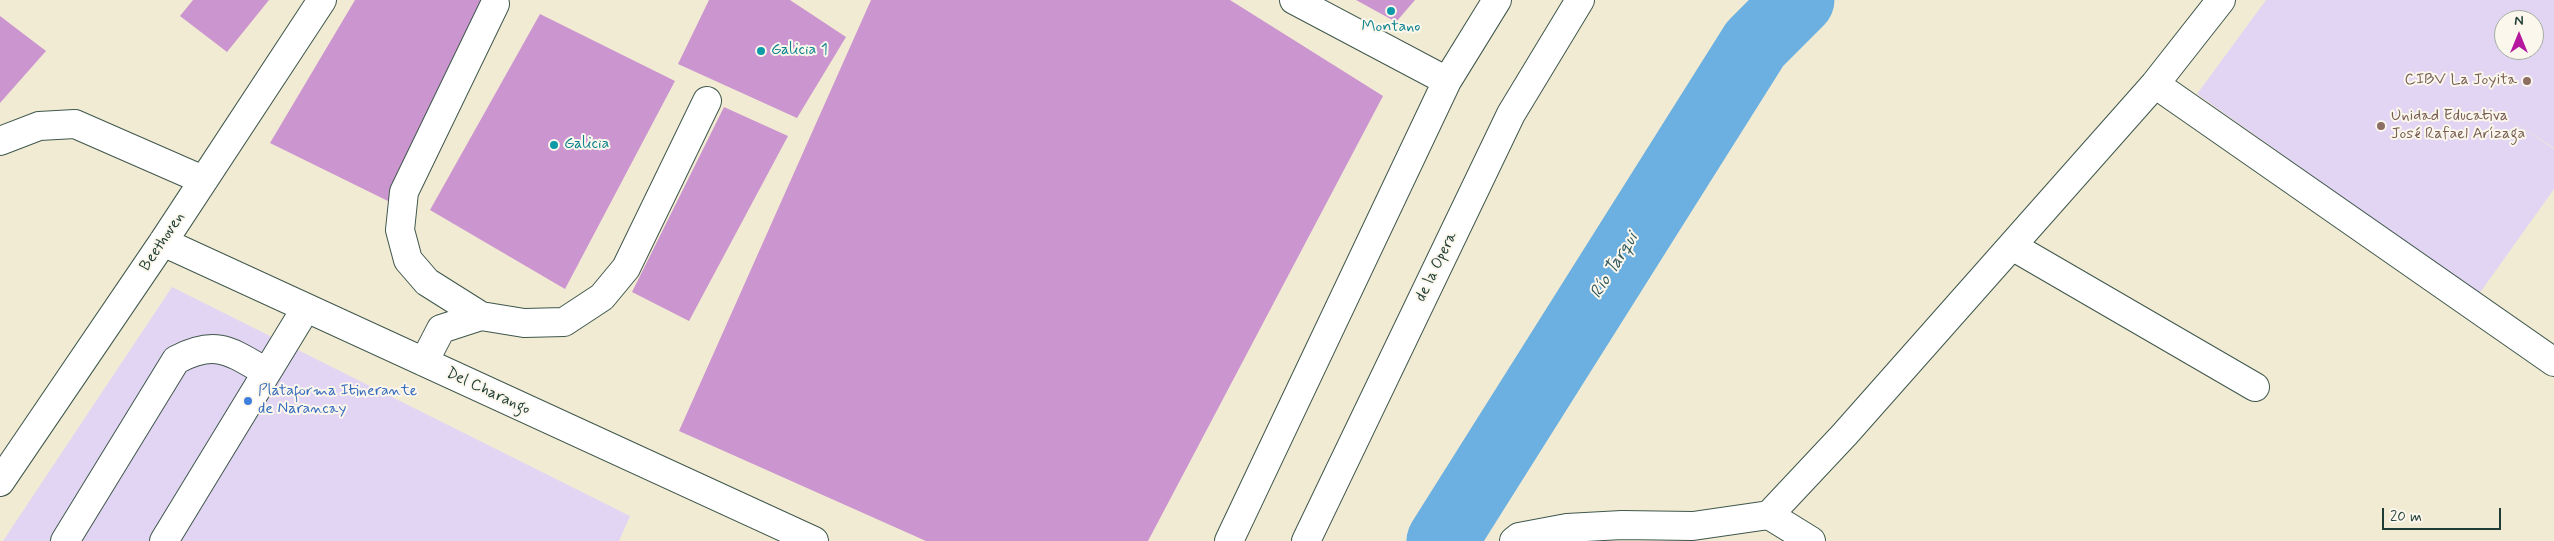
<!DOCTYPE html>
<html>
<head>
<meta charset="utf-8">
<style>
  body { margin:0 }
  #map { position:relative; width:2554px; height:541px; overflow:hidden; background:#f2ebd3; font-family:Mynerve,sans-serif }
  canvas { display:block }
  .north { position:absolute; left:2494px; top:10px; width:50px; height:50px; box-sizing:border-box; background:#fbf7ec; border:1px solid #a3ada2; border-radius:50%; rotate:0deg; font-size:14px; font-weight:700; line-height:20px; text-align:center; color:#1f3d34 }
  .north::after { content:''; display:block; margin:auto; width:18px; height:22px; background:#b5179e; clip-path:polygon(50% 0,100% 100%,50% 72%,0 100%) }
  .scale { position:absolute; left:2382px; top:508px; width:119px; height:22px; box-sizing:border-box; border:2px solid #1f3d34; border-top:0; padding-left:6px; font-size:15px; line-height:18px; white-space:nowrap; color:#1f3d34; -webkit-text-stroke:4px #fbf7ec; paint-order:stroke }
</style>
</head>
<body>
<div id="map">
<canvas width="2554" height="541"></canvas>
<div class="north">N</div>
<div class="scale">20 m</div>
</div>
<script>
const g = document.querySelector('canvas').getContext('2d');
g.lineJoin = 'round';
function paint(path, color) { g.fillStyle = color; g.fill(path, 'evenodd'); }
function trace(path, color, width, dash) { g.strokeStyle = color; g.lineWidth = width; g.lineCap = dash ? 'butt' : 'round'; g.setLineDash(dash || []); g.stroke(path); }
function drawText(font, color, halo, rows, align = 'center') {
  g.font = font + ' Mynerve,sans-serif'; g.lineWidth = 4; g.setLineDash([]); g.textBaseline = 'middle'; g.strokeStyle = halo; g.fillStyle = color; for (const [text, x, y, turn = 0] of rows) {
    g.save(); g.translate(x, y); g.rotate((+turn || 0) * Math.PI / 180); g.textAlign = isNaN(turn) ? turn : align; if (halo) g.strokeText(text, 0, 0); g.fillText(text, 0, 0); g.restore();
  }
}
paint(new Path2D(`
  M 2266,0 L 2554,0 L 2554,148 L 2506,117 L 2554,149 L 2554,189 L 2479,294 L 2197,94 ZM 2504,20 L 2534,20 L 2534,50 L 2504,50 Z
  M 172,287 L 630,516 L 619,541 L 3,541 Z`), '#e2d4f3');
trace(new Path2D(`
  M 1442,541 L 1755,44 L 1799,0`), '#6cb0e1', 71);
paint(new Path2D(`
  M 193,0 L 269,0 L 227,52 L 180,16 Z
  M 355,0 L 486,0 L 392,203 L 270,143 Z
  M 709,0 L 790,0 L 846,37 L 797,118 L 678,64 Z
  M 871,0 L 1230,0 L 1383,96 L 1148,541 L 926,541 L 679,431 Z
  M 1356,0 L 1415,0 L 1396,22 Z
  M 540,14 L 675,81 L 565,289 L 430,210 Z
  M 0,16 L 46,51 L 0,103 Z
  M 724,107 L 788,136 L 689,321 L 632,292 Z`), '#cb95d0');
const minor = new Path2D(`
  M 1294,0 L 1447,81
  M 2155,84 L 2554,362
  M 0,141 L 39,126 L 75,124 L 203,180
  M 163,242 L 814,541
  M 2012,246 L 2255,387
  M 481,316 L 427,282 L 408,260 L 400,230 L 404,192 L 495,4
  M 424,362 L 441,329 L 481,316 L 524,323 L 564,322 L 602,297 L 626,268 L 707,101
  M 0,482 L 163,242 L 322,0
  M 65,541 L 176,360 C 216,339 230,351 266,372
  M 164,541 L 306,308
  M 1229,541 L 1447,81 L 1497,0
  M 1306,541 L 1511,114 L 1580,0
  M 1514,541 L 1519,537 L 1567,528 L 1622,525 L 1693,526 L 1769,515
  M 1811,541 L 1769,515 L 1845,434 L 2155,84 L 2221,0`);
trace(minor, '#3f574c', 30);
trace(minor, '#fff', 28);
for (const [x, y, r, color] of [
  [1391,11,5,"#0f9aa8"],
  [761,51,5,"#0f9aa8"],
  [2527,81,5,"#8d6e63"],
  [2381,126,5,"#8d6e63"],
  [554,145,5,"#0f9aa8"],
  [248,401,5,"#3f7fe0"]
]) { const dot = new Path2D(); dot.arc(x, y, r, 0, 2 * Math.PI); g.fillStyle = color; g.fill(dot); trace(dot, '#fbf7ec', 2); }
drawText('16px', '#0d838f', '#fbf7ec', [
  ["Montano",1391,28,"center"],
  ["Galicia 1",771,51],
  ["Galicia",564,145]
], 'left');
drawText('16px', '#785e54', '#fbf7ec', [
  ["CIBV La Joyita",2517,81],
  ["Unidad Educativa",2391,117,"left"],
  ["José Rafael Arízaga",2391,135,"left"]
], 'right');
drawText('16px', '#1f3d34', '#fbf7ec', [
  ["Beethoven",163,242,-56],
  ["de la Opera",1437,267,-64],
  ["Del Charango",488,392,25]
]);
drawText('16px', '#366cbe', '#fbf7ec', [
  ["Plataforma Itinerante",258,392],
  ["de Narancay",258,410]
], 'left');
drawText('italic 18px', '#325a5f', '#fbf7ec', [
  ["Río Tarqui",1615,266,-58]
]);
</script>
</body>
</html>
